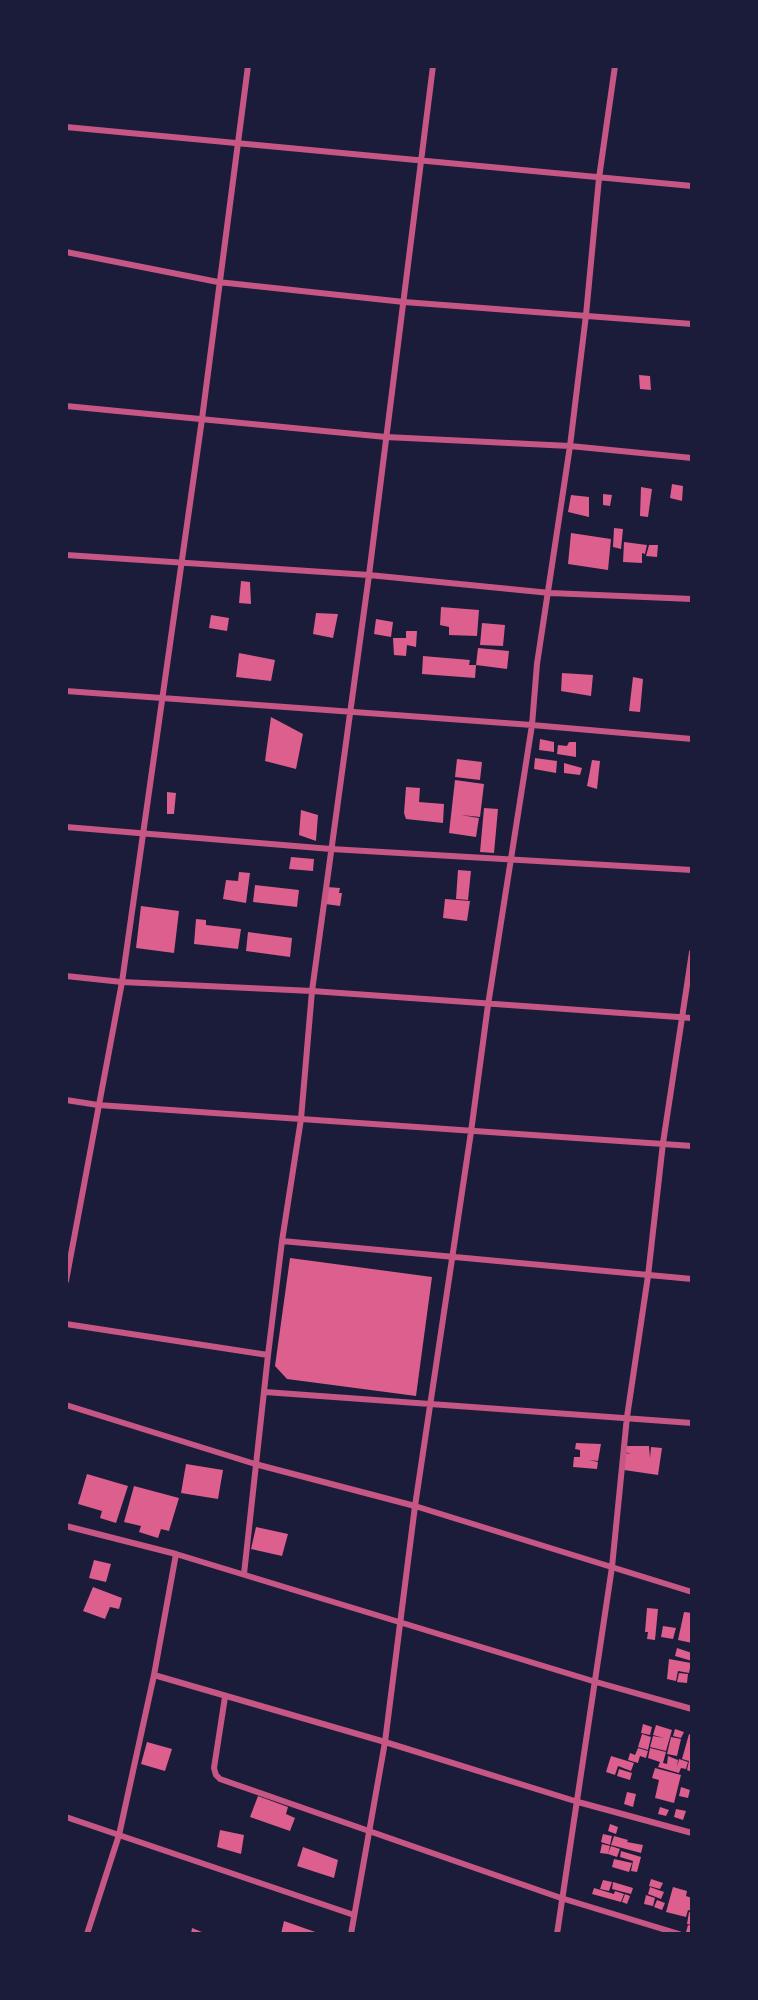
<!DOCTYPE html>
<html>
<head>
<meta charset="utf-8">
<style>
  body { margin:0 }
  #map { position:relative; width:758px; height:2000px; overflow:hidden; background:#1b1b3a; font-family:"Asap Condensed",sans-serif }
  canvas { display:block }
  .frame { position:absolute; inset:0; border:68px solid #1b1b3a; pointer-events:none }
</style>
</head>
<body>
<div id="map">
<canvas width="758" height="2000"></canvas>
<div class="frame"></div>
</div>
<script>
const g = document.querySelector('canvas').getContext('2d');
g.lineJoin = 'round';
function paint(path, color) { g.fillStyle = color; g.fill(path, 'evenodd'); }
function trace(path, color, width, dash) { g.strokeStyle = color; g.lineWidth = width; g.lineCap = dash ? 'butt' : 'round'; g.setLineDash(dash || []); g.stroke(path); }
paint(new Path2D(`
  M 639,375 L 650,376 L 651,390 L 640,389 Z
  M 672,484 L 683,486 L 682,501 L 670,498 Z
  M 641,487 L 652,489 L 648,517 L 640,516 Z
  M 603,494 L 612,495 L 610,506 L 603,505 Z
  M 571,495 L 589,497 L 589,517 L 568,512 Z
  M 614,528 L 623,529 L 621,549 L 613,547 Z
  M 571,533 L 611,539 L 608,570 L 568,564 Z
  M 624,542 L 647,545 L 645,554 L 642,553 L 642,563 L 623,562 Z
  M 649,545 L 658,545 L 657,557 L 646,556 Z
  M 241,581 L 250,582 L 251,604 L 239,603 Z
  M 441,607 L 479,610 L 477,636 L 449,635 L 449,627 L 440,625 Z
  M 316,613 L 338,614 L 333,638 L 313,634 Z
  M 211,615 L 229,618 L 227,631 L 209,628 Z
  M 376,619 L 393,622 L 391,637 L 374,634 Z
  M 482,623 L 505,625 L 503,646 L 480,645 Z
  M 406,631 L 417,631 L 416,647 L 407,645 L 406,656 L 394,655 L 393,638 L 406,638 Z
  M 478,648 L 509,651 L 507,669 L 476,665 Z
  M 239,653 L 275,660 L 271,681 L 236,677 Z
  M 423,656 L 470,660 L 469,665 L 476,665 L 475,678 L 422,674 Z
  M 562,673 L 593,675 L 591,696 L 561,691 Z
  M 633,677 L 643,679 L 640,712 L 629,711 Z
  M 271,717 L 303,734 L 296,769 L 265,761 Z
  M 540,739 L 554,742 L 554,752 L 539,750 Z
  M 569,742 L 576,742 L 576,757 L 557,754 L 558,745 L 567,746 Z
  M 535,758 L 557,761 L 556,773 L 534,769 Z
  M 457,759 L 482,762 L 480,780 L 455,777 Z
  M 592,760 L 600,761 L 597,789 L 587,786 Z
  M 564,763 L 582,768 L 580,775 L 564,773 Z
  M 455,780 L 484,784 L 480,817 L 461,815 L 479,818 L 476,837 L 449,833 Z
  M 406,787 L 420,788 L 419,802 L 444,804 L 443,823 L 406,819 L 404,813 Z
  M 167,792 L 176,793 L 174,814 L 167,814 Z
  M 484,808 L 498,809 L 494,853 L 480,852 Z
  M 301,810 L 318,815 L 316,841 L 299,835 Z
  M 291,857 L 314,859 L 313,871 L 289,869 Z
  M 458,870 L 471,871 L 468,900 L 456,899 Z
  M 239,872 L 250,873 L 246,903 L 223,899 L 226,880 L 238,881 Z
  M 255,885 L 299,890 L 297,907 L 253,902 Z
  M 327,887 L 340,888 L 339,893 L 342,893 L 340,906 L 325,904 Z
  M 445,899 L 470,901 L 467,921 L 443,918 Z
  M 141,906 L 179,911 L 174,953 L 136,948 Z
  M 196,919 L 206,920 L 206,925 L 241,929 L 238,949 L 194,944 Z
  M 248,932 L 292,938 L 290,957 L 246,951 Z
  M 290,1258 L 432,1277 L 416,1396 L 287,1379 L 275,1366 Z
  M 576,1443 L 601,1444 L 598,1461 L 589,1460 L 598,1462 L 597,1469 L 573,1467 L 574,1457 L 580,1457 L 580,1450 L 575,1449 Z
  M 626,1446 L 649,1446 L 650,1458 L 651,1447 L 662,1448 L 658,1475 L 624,1470 L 625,1453 L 631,1454 L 625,1452 Z
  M 186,1464 L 223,1470 L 218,1499 L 181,1493 Z
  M 87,1474 L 128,1486 L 116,1523 L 100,1518 L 102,1511 L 78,1504 Z
  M 134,1486 L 179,1498 L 169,1531 L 161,1529 L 158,1538 L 139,1532 L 141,1526 L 124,1522 Z
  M 256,1527 L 288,1534 L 282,1556 L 251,1549 Z
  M 94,1560 L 111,1564 L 106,1582 L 89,1578 Z
  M 93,1587 L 122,1598 L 119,1609 L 110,1607 L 105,1619 L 83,1611 Z
  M 647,1608 L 658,1609 L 655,1640 L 647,1639 L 648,1632 L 645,1632 Z
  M 684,1612 L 692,1613 L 692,1643 L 678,1640 Z
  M 663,1626 L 676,1628 L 673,1639 L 661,1637 Z
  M 677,1648 L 692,1653 L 692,1661 L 675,1656 Z
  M 669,1659 L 691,1663 L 689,1673 L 678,1671 L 676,1681 L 667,1679 Z
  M 679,1673 L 688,1674 L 687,1683 L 677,1682 Z
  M 643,1724 L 652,1727 L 650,1735 L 641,1733 Z
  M 656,1725 L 672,1730 L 666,1751 L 650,1747 L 653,1736 L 664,1738 L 653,1735 Z
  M 675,1729 L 684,1732 L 681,1738 L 673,1736 Z
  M 642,1734 L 651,1737 L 648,1750 L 638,1747 Z
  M 689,1734 L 692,1735 L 692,1772 L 687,1770 L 689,1761 L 682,1759 Z
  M 671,1737 L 681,1739 L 677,1756 L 667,1754 Z
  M 147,1742 L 172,1749 L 165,1771 L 141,1764 Z
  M 638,1748 L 648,1751 L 646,1758 L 640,1756 L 638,1763 L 628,1760 L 630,1753 L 635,1755 Z
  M 650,1748 L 666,1752 L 663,1763 L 667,1764 L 668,1756 L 678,1760 L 677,1767 L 679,1759 L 688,1762 L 686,1769 L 681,1768 L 679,1773 L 658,1767 L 660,1762 L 648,1758 Z
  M 611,1756 L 634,1763 L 631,1771 L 618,1766 L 615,1775 L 606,1772 Z
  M 655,1768 L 681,1775 L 674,1803 L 655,1798 L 659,1780 L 652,1778 Z
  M 619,1769 L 632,1773 L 630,1780 L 617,1776 Z
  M 681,1787 L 690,1790 L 688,1798 L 679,1796 Z
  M 627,1792 L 636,1794 L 633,1807 L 624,1804 Z
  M 258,1796 L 288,1807 L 286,1814 L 295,1818 L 290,1831 L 250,1817 Z
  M 660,1807 L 669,1810 L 666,1816 L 658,1814 Z
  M 676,1809 L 686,1811 L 683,1820 L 674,1817 Z
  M 610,1824 L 618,1827 L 616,1834 L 608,1831 Z
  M 220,1830 L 244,1835 L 241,1854 L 217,1847 Z
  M 603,1834 L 612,1836 L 610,1845 L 601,1842 Z
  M 614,1836 L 628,1840 L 627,1842 L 643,1845 L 641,1853 L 611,1845 Z
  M 602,1844 L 610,1846 L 608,1854 L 600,1853 Z
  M 611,1846 L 620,1849 L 617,1857 L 608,1854 Z
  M 303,1847 L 338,1860 L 334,1878 L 297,1866 Z
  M 621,1851 L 641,1857 L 637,1872 L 631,1871 L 633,1861 L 620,1857 Z
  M 614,1859 L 632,1863 L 629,1872 L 612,1867 Z
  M 651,1879 L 663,1883 L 660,1889 L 649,1886 Z
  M 603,1880 L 612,1882 L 609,1891 L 600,1889 Z
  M 613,1882 L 633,1888 L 631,1894 L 612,1889 Z
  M 650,1887 L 664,1892 L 661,1899 L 648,1894 Z
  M 673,1887 L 687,1891 L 686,1896 L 692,1898 L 692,1911 L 688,1910 L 686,1917 L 666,1912 Z
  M 594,1888 L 614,1894 L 615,1891 L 624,1894 L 621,1902 L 592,1894 Z
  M 625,1894 L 630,1896 L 627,1904 L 622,1902 Z
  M 646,1895 L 655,1898 L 653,1906 L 644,1904 Z
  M 657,1900 L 665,1903 L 662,1910 L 654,1907 Z
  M 689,1912 L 692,1913 L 692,1925 L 687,1924 Z
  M 284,1921 L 321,1934 L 281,1934 Z
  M 688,1925 L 692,1926 L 692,1934 L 686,1932 Z
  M 192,1928 L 207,1934 L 191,1934 Z`), '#dd5f8e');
trace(new Path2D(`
  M 66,127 L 692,186
  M 66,252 L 218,282 L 404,302 L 692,324
  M 66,406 L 386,437 L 570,446 L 692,458
  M 66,555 L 369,575 L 550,593 L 692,599
  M 66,691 L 532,725 L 692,739
  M 66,827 L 331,849 L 692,870
  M 66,976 L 122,982 L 312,991 L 692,1018
  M 66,1100 L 98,1105 L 692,1146
  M 282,1241 L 692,1279
  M 66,1281 L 122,982 L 202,419 L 248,66
  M 66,1324 L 268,1355
  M 265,1392 L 692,1423
  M 66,1405 L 255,1464 L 415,1506 L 692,1592
  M 66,1526 L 176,1554 L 596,1682 L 692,1709
  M 244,1574 L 268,1355 L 282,1241 L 301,1119 L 312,991 L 369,575 L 433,66
  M 154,1675 L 385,1742 L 578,1802 L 692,1833
  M 225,1697 L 214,1768 L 216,1775 L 220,1779 L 561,1898 L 679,1934
  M 66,1817 L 354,1915
  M 87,1934 L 119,1835 L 154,1675 L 176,1554
  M 351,1934 L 385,1742 L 415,1506 L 471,1132 L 488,1005 L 532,725 L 537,664 L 570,446 L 586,315 L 599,178 L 615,66
  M 557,1934 L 612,1567 L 627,1417 L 648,1276 L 663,1143 L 692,952`), '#c65784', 6);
</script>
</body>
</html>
